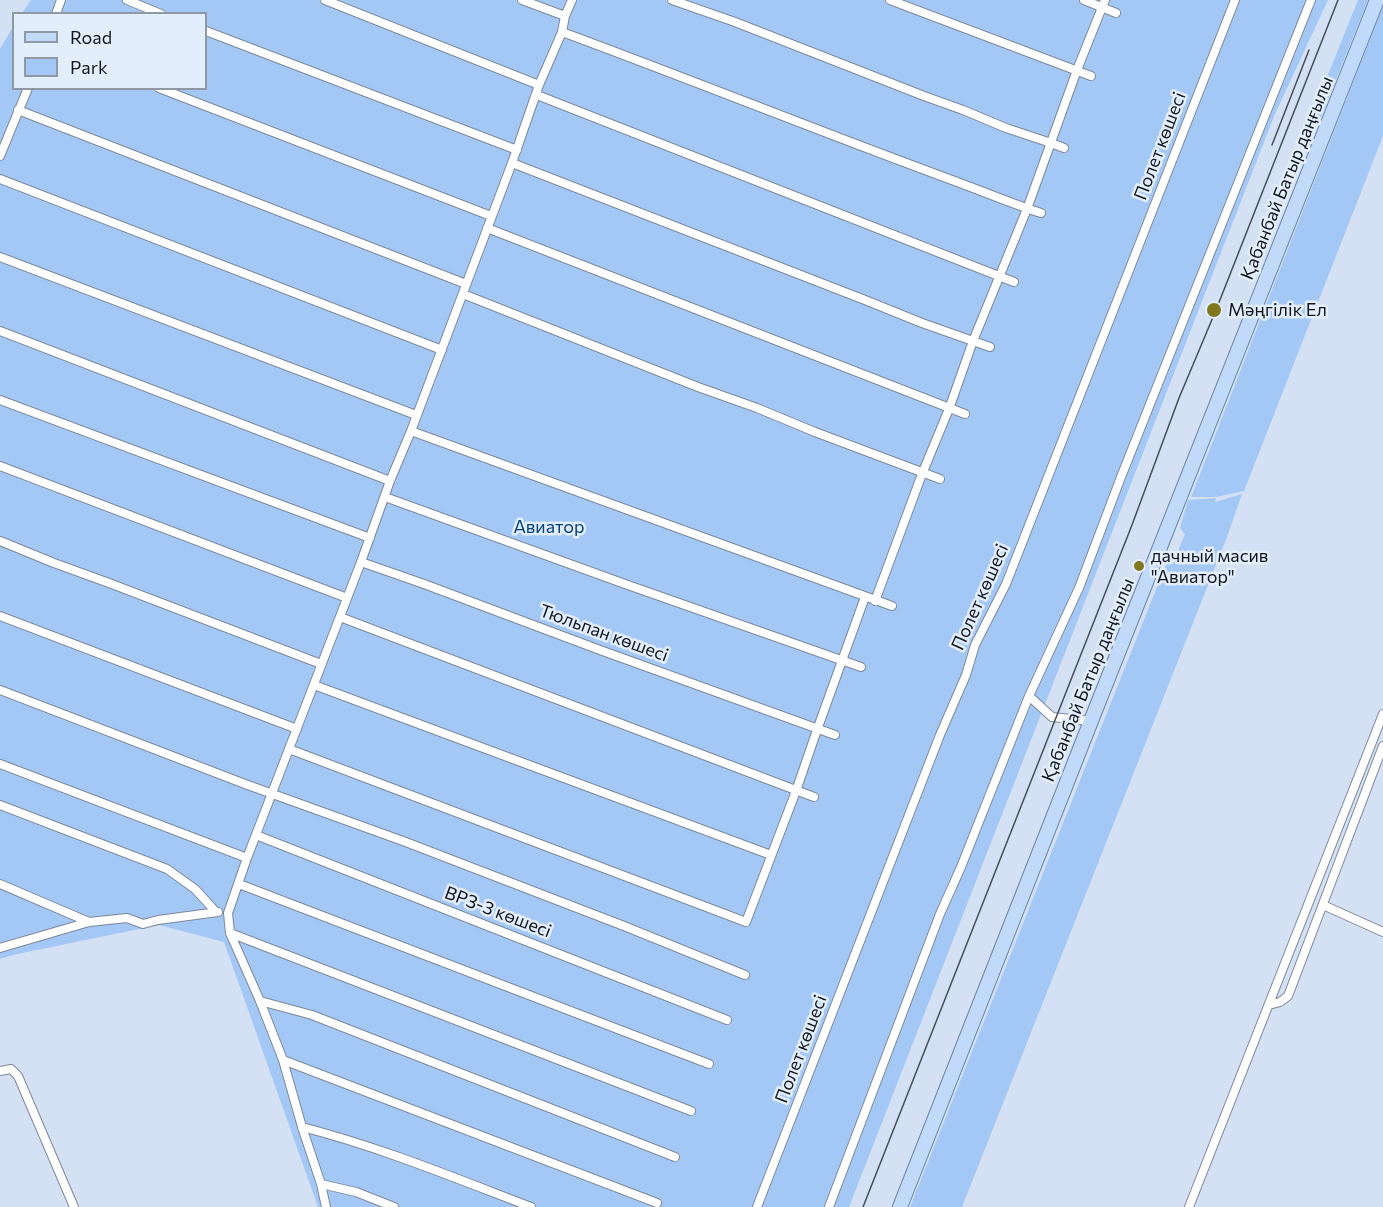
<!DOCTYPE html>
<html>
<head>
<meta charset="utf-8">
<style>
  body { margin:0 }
  #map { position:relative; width:1383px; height:1207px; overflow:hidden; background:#d4e1f4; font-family:Commissioner,sans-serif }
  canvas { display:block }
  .legend { position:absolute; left:12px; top:12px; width:195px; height:78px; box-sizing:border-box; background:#e3eefd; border:2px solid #8f98a3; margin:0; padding:8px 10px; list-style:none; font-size:18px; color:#12171d }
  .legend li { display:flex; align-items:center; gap:12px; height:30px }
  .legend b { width:30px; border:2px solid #8f98a3 }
</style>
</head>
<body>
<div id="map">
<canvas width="1383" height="1207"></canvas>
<ul class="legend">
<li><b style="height:8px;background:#c1dafa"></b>Road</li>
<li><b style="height:16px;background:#a4c8f6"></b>Park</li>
</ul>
</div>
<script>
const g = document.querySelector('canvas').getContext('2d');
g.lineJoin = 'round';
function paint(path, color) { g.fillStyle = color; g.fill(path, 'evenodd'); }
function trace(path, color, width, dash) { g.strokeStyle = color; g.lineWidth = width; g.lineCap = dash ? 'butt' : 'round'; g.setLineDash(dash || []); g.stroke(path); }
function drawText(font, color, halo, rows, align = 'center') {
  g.font = font + ' Commissioner,sans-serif'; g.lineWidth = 5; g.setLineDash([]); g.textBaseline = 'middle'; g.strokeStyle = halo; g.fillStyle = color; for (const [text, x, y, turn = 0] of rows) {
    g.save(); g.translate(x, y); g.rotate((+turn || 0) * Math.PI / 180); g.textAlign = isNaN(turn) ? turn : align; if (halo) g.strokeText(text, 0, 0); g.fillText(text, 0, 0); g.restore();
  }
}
paint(new Path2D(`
  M 31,0 L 1328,0 L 1275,114 L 849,1207 L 318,1207 L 224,942 L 159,925 L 17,954 L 0,959 L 0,49 L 13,27 L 14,88 L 206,88 L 206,14 L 22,13 Z
  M 1358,0 L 1368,0 L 1321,117 L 1311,117 Z
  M 1383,6 L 1383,136 L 1244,491 L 1216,497 L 1191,497 Z
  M 1242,494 L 1227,537 L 962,1207 L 910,1207 L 1167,562 L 1173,564 L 1185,534 L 1180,528 L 1188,500 L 1216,498 L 1215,502 Z`), '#a4c8f6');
const street = new Path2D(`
  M 127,0 L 161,14
  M 325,0 L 539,85
  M 522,0 L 565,16
  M 672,0 L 735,22 L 924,96 L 963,110 L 1006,128 L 1051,143 L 1064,148
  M 890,0 L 1091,76
  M 1084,0 L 1116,13
  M 56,14 L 61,0
  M 206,31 L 517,150
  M 562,32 C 695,81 826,134 960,183 C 987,193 1013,204 1041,213
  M 159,88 L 491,216
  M 537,95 L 1014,282
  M 18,110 L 466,284
  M 0,156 L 28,88
  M 512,163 L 865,300 L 922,323 L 990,347
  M 0,179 L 442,350
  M 487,228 L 965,414
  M 0,257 L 416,415
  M 463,294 L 698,387 L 757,408 L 815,432 L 940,479
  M 0,331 L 390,481
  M 0,400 L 370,538
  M 411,431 L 892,606
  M 0,466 L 347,598
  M 385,497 L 625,584 L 861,667
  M 0,541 L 54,563 L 109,583 L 321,664
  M 361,562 L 424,584 L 600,650 L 835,735
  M 875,601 L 922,474 L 949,409 L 973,341 L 1027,209 L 1077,70 L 1105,0
  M 0,616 L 297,729
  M 340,617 L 814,797
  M 314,685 L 771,855
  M 0,690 L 245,784 L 403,841 L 624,926 L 745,975
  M 1029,696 L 1052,717 L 1091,721
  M 289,749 L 746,922 L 796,791 L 817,730 L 865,597
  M 0,764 L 247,858
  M 0,805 L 167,869 L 195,889 L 216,912
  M 256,835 L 727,1020
  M 0,884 L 89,922
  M 239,884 L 709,1064
  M 1323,905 L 1383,932
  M 230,933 L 691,1111
  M 0,948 L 89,922 L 127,918 L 143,924 L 158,920 L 218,912
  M 260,1001 L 312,1015 L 675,1157
  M 1269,1005 L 1280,1002 L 1288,996 L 1383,746
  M 283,1060 L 657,1203
  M 0,1071 L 11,1069 L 18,1076 L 74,1207
  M 302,1127 C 380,1147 455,1178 531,1207
  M 321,1184 L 356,1192 L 394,1207
  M 326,1207 L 321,1184 L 302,1127 L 283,1060 L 260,1001 L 230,933 L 228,913 L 247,858 L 361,562 L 390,481 L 411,431 L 512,163 L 539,85 L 562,32 L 565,16 L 572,0
  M 757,1207 L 940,735 L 966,675 L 975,645 L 1006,584 L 1235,0
  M 829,1207 L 940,914 L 961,867 L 1029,696 L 1079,588 L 1121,477 L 1311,0
  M 1189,1207 L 1383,714`);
const primary = new Path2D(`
  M 900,1207 L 1091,721 L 1377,0`);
trace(street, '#7c8899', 10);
trace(primary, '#6986ab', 16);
trace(street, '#fff', 8);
trace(primary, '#c1dafa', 14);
trace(new Path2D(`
  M 1272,145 L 1309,50
  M 863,1207 L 1132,525 L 1179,398 L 1216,310 L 1338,0`), '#474e58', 1.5);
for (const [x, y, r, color] of [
  [1214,310,8,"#7f781d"],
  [1139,566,6,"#7f781d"]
]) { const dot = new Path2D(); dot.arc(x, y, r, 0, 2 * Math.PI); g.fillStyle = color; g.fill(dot); trace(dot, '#e3eefd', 2); }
drawText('18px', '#12171d', '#e3eefd', [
  ["Полет көшесі",1160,146,-69],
  ["Қабанбай Батыр даңғылы",1287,178,-68],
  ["Полет көшесі",980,597,-66],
  ["Тюльпан көшесі",604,633,20],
  ["Қабанбай Батыр даңғылы",1088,680,-68],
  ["ВРЗ-3 көшесі",498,912,21],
  ["Полет көшесі",801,1049,-69]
]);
drawText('18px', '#12171d', '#e3eefd', [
  ["Мәңгілік Ел",1228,310],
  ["дачный масив",1151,556],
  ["\"Авиатор\"",1151,577]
], 'left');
drawText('18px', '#04407d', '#e3eefd', [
  ["Авиатор",549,527]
]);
</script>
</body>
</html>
